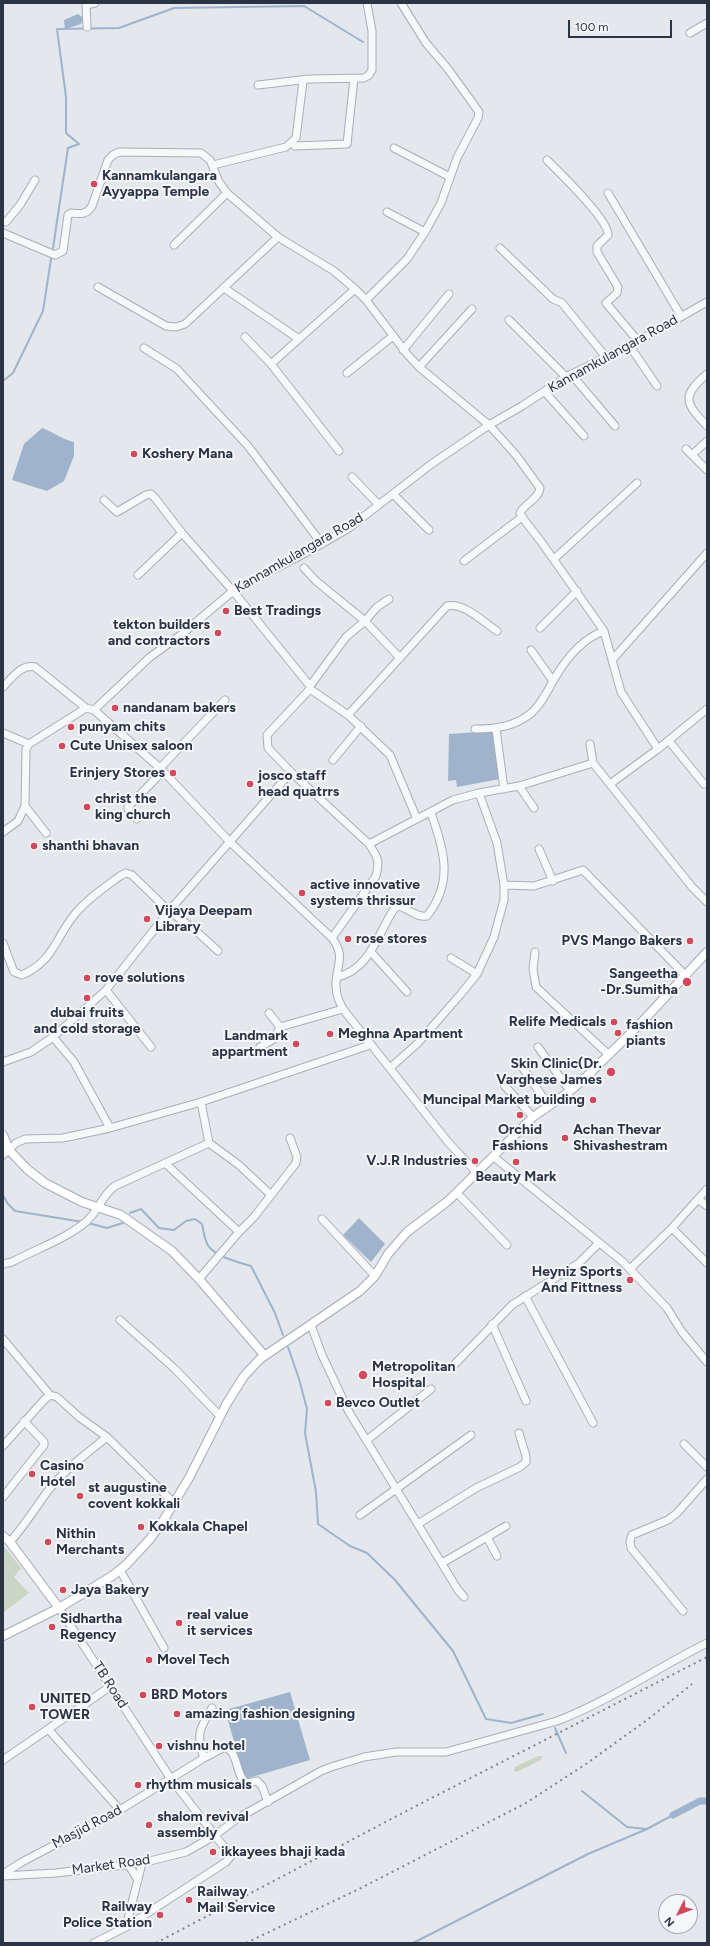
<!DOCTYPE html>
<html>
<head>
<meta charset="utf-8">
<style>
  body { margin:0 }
  #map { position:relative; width:710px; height:1946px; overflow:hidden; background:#e4e7ec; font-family:Figtree,sans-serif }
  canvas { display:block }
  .frame { position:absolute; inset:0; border:4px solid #2b3445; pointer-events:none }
  .north { position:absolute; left:658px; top:1894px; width:40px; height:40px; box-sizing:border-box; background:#f4f6f9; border:1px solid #a4a8b1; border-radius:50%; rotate:228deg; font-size:11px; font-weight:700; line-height:16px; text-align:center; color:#2b3445 }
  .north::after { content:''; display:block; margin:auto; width:14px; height:18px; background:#d1495b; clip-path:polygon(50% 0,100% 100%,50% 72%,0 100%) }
  .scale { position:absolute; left:568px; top:20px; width:104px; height:18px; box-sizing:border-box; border:2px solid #2b3445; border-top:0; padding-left:5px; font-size:12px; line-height:14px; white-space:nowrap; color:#2b3445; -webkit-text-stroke:3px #f4f6f9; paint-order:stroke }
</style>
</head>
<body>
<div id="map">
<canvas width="710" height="1946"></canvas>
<div class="frame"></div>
<div class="north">N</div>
<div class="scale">100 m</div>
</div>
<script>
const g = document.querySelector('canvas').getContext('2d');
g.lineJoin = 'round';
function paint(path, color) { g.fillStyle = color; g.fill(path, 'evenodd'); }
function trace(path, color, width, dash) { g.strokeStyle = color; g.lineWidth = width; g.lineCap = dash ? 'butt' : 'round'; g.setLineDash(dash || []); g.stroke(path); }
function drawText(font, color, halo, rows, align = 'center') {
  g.font = font + ' Figtree,sans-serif'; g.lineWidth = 4; g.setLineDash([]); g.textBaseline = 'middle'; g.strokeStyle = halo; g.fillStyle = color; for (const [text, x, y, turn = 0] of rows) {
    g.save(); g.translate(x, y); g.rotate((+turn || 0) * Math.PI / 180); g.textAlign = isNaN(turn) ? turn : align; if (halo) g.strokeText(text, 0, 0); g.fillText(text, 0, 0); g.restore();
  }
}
paint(new Path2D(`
  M 3,1545 L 21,1568 L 14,1577 L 29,1593 L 3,1613 Z
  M 538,1756 L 542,1756 L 541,1760 L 517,1772 L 514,1771 L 515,1767 Z`), '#c9d6c5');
paint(new Path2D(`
  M 78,14 L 83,18 L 81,24 L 65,29 L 64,20 Z
  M 42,428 C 54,432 61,439 74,442 L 74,456 L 64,481 L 47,491 L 12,480 L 24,444 Z
  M 493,731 L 500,779 L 457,787 L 456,780 L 448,781 L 449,734 Z
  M 359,1218 L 385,1244 L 371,1262 L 343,1235 Z
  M 290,1692 L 310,1760 L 245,1779 L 225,1710 Z`), '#9fb4cc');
trace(new Path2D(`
  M 53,248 L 68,148 L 79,144 L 66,133 L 66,97 L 57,29 L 119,28 L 174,8 L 304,6 L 363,42
  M 3,381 L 13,373 L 43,311 L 51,259
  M 3,1195 L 8,1204 L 15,1211 L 83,1222
  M 130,1213 L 141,1209 L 159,1228 L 174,1230 L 186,1221 L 195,1219 L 202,1224 C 204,1232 204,1242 210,1248 C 220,1258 238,1262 251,1266 L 275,1313 L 283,1335
  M 88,1223 L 107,1228 L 123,1223
  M 288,1347 L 299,1379 L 307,1409 L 305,1433 L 316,1492 L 318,1524 L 350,1546 L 367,1553 L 395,1580 L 453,1651 L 486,1719 L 511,1723 L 543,1714
  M 555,1728 L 566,1753
  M 582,1791 L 627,1827 L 647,1829 L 673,1815
  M 413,1943 L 588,1854 L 647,1829`), '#9fb4cc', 2);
trace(new Path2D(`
  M 673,1815 L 700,1801 L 707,1801`), '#9fb4cc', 7);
const minor = new Path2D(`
  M 86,3 L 87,27
  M 86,5 L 95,3
  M 690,33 L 707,23
  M 258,85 L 309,79 L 364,78 L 369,75 L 372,70 L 372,31 L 367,3
  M 295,146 L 347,144 L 354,78
  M 394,148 L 450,177
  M 547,160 C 559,172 609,220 608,235 L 597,246 L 597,252 L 618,287 L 617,293 L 606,303 L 638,341
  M 213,165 L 286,147 L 296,138 L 303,81
  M 608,193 L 681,316
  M 387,212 L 425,232
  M 6,222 L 20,205 L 35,180
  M 3,233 L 55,255 L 63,251 L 68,215 L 71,213 C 81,214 86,215 92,206 L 108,160 L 113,155 L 119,152 L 201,153 L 210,160 L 219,182 L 227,193 L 278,237 L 334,271 L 355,289 L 366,300 L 407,354 L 419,367 L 489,425 L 516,455 L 540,488 C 539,499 525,503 520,513 L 522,517 L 542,543 L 604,631 L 621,692 L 658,749 L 707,709
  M 174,245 L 227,193
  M 500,248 L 553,299 L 562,303 L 605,356
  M 98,287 L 166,326 L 176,327 L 185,324 L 278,237
  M 224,288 L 299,339
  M 366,300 L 407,259 L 425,232 L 441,203 L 457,158 L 478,118 L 479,112 L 448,69 L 426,43 L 401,3
  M 509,320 L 566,377
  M 245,337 L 271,364 L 355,289
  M 629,345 L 657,386
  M 144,348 L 177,369 L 248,446 L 322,544
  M 403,350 L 449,294
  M 271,364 L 339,451
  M 419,367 L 472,309
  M 347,373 L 393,336
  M 571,374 L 615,426
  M 707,374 C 681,396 685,403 707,426
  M 545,392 L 584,436
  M 686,449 L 707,470
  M 692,455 L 707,441
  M 352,477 L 379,505
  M 393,494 L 429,530
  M 104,500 L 117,512 L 146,495 L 151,494 L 155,498 L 182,533 L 233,591 L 310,686 L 310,689 L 267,735 L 268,748 L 291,772 L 369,844
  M 554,559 L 637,483
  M 464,561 L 522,517
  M 304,568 L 316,581 L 365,621 L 377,607 L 389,599
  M 138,575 L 182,533
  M 540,628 L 577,591
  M 531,650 L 553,681
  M 613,659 L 707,553
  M 310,686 L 346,637 L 365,621 L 400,658
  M 3,687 C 12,678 21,664 35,667 L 86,708
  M 310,689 L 348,715 L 447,606 C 464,602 483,622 497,631
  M 94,710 L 150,657 L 182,634 L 233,591 L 311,550 L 349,528 L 430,465 L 489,425 L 522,406 L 566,377 L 638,341 L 707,302
  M 348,715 L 390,755 L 417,819
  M 475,729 C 494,729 514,727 530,714 C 540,706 547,692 553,681 C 565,660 581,639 604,631
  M 496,729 L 504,789
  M 3,733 L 29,744
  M 669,741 L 704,784
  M 590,744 L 593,763
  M 333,760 L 361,726
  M 160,768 L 225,700
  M 610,784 L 658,749
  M 519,786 L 534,808
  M 479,793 L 519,786 L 593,763 L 692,887 L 707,902
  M 25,806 L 46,833
  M 137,819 L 128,809 L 128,807 L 163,771
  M 3,832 L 18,821 L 25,806 L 26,749 L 29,744 L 86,708 L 94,710 L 160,768 L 230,842 L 332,938 C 347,958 335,966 336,986 C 336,995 339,1001 343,1009 L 448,1142 L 477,1173
  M 539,849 L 553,881
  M 504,885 L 534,886 L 583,870 L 685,975
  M 332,938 L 376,876 C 380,860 378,858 369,844 L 453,800 L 479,793 L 497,843 L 504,885 L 504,900 L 494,937 L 477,974 L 460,995 L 418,1043 L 390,1068
  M 3,943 L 14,972 L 22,975 C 54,961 55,938 75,914 C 87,899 105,887 120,876 L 126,873 L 132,875 L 169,911 L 194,929 L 218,951
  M 371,952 L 407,992
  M 535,952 L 533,969 L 536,987 L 608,1054
  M 451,958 L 477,974
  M 337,977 C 370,970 378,933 394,909 L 399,906 C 409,909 417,918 427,916 C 454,882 444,850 431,813
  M 106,990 L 151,1047
  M 269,1013 L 280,1027 L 343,1009
  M 53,1037 L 74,1062 L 110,1128
  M 260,1047 L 274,1039 L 280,1027
  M 538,1047 L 570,1091
  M 518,1061 L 549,1106
  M 3,1062 L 31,1052 L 53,1037 L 106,990 L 169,911 L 291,772
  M 504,1085 L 533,1117
  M 201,1102 L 209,1143 L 239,1165 L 271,1195
  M 3,1155 L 16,1143 L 25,1139 L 63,1138 L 110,1128 L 201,1102 L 370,1045
  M 494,1157 L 623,1262 L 667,1308 L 682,1332 L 707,1362
  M 165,1163 L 239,1232 L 254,1217 L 296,1163 L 297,1157 L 290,1138
  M 457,1193 L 507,1245
  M 698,1199 L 707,1206
  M 322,1219 L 375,1276
  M 672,1228 L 707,1263
  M 3,1264 L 12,1262 C 36,1249 66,1239 87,1221 C 99,1210 102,1195 115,1186 L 209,1143
  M 630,1269 L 672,1228 L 707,1189
  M 199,1279 L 239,1232
  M 525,1296 L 593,1423
  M 120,1320 L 175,1369 L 220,1416
  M 492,1324 L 526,1401
  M 311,1325 L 322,1355 L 349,1412 L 458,1590 L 464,1597
  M 3,1339 L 50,1395
  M 451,1368 L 512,1305 L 579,1263 L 599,1243
  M 367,1440 L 431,1389
  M 684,1444 L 707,1467
  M 3,1446 L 44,1400 L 50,1395 L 57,1397 L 79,1417 L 107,1437 L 174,1503
  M 3,1497 L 44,1445 L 44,1442 L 24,1421
  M 360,1515 L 471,1435
  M 418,1524 L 476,1488 L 520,1467 L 526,1462 L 526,1456 L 519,1433
  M 487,1537 L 497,1556
  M 10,1542 C 24,1526 35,1509 47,1492 C 63,1471 86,1454 107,1437
  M 442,1563 L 506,1526
  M 120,1570 L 164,1648
  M 59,1608 L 171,1779 L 231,1856 L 226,1862 L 126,1927 L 94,1943
  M 683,1611 L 631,1548 L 630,1541 L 632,1535 L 668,1520 L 677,1513 L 707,1479
  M 48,1729 L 120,1810
  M 204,1758 L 225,1747 C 240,1753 235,1778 247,1783 L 257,1781 L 262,1786 L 268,1802
  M 3,1760 L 111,1686
  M 128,1864 L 138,1880
  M 3,1874 L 22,1862 L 115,1813 L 204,1758 C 196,1735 199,1729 212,1708
  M 3,1876 L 56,1873 L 142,1863 L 186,1852 L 214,1836 L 238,1818 L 321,1771 L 331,1767 L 364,1757 L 396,1752 L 446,1752 L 557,1721 C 609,1701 657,1668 707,1643
  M 126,1927 L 142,1863`);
const major = new Path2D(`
  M 3,1135 L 9,1150 L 27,1169 L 45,1183 L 82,1202 L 121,1215 L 172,1251 L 199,1279 L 264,1355
  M 3,1536 L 10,1542 L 59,1608
  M 3,1636 L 59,1608 L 112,1576 L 126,1565 L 150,1539 L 163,1521 L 189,1478 L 227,1403 L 244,1376 L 260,1359 L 360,1291 L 375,1276 L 388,1254 L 407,1232 L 448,1201 L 533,1117 L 570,1091 L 586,1077 L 641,1023 L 707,952`);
trace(minor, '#a9aeb7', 9);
trace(major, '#a3abb8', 10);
trace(minor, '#f7f8fa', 7);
trace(major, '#fff', 8);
trace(new Path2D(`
  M 156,1943 L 414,1807 L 707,1657
  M 246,1943 L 361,1888 L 526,1803 L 586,1764 L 647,1720 L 692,1684`), '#7d8696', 2, [2, 4]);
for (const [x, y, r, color] of [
  [94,184,4,"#d1495b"],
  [134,454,4,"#d1495b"],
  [226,611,4,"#d1495b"],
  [218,633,4,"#d1495b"],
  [115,708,4,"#d1495b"],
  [71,727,4,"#d1495b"],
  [62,746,4,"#d1495b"],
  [173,773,4,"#d1495b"],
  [250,784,4,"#d1495b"],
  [87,807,4,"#d1495b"],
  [34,846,4,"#d1495b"],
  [302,893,4,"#d1495b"],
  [147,919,4,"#d1495b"],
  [348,939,4,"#d1495b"],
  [690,941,4,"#d1495b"],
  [87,978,4,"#d1495b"],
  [687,982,5,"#d1495b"],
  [87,998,4,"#d1495b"],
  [614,1022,4,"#d1495b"],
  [618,1033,4,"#d1495b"],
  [330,1034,4,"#d1495b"],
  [296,1044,4,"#d1495b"],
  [611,1072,5,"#d1495b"],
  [593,1100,4,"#d1495b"],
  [520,1115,4,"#d1495b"],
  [565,1138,4,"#d1495b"],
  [475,1161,4,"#d1495b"],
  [516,1162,4,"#d1495b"],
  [630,1280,4,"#d1495b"],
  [363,1375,5,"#d1495b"],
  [328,1403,4,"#d1495b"],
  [32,1474,4,"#d1495b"],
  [80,1496,4,"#d1495b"],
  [141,1527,4,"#d1495b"],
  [48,1542,4,"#d1495b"],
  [63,1590,4,"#d1495b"],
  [179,1623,4,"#d1495b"],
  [52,1627,4,"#d1495b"],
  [149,1660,4,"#d1495b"],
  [143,1695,4,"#d1495b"],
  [32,1707,4,"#d1495b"],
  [177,1714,4,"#d1495b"],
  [159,1746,4,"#d1495b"],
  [138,1785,4,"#d1495b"],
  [149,1825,4,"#d1495b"],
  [213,1852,4,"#d1495b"],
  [189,1900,4,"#d1495b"],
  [160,1915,4,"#d1495b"]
]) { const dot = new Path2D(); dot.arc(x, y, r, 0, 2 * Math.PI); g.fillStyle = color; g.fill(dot); trace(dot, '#f4f6f9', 1.5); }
drawText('bold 14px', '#2b3445', '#f4f6f9', [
  ["Kannamkulangara",102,176],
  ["Ayyappa Temple",102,192],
  ["Koshery Mana",142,454],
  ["Best Tradings",234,611],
  ["tekton builders",210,625,"right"],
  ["and contractors",210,641,"right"],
  ["nandanam bakers",123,708],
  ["punyam chits",79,727],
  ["Cute Unisex saloon",70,746],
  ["Erinjery Stores",165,773,"right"],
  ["josco staff",258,776],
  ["head quatrrs",258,792],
  ["christ the",95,799],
  ["king church",95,815],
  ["shanthi bhavan",42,846],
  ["active innovative",310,885],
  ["systems thrissur",310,901],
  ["Vijaya Deepam",155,911],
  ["Library",155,927],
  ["rose stores",356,939],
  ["PVS Mango Bakers",682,941,"right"],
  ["Sangeetha",678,974,"right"],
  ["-Dr.Sumitha",678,990,"right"],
  ["rove solutions",95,978],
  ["dubai fruits",87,1013,"center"],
  ["and cold storage",87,1029,"center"],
  ["Relife Medicals",606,1022,"right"],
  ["fashion",626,1025],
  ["piants",626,1041],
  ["Meghna Apartment",338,1034],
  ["Landmark",288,1036,"right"],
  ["appartment",288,1052,"right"],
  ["Skin Clinic(Dr.",602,1064,"right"],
  ["Varghese James",602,1080,"right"],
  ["Muncipal Market building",585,1100,"right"],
  ["Orchid",520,1130,"center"],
  ["Fashions",520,1146,"center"],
  ["Achan Thevar",573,1130],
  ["Shivashestram",573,1146],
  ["V.J.R Industries",467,1161,"right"],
  ["Beauty Mark",516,1177,"center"],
  ["Heyniz Sports",622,1272,"right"],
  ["And Fittness",622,1288,"right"],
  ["Metropolitan",372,1367],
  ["Hospital",372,1383],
  ["Bevco Outlet",336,1403],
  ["Casino",40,1466],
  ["Hotel",40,1482],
  ["st augustine",88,1488],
  ["covent kokkali",88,1504],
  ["Kokkala Chapel",149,1527],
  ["Nithin",56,1534],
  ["Merchants",56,1550],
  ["Jaya Bakery",71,1590],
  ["real value",187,1615],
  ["it services",187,1631],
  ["Sidhartha",60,1619],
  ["Regency",60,1635],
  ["Movel Tech",157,1660],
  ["BRD Motors",151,1695],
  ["UNITED",40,1699],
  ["TOWER",40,1715],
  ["amazing fashion designing",185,1714],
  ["vishnu hotel",167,1746],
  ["rhythm musicals",146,1785],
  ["shalom revival",157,1817],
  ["assembly",157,1833],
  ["ikkayees bhaji kada",221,1852],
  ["Railway",197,1892],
  ["Mail Service",197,1908],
  ["Railway",152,1907,"right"],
  ["Police Station",152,1923,"right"]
], 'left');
drawText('14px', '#2b3445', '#f4f6f9', [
  ["Kannamkulangara Road",613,354,-29],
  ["Kannamkulangara Road",299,553,-30],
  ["TB Road",110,1685,57],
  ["Masjid Road",87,1827,-28],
  ["Market Road",111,1865,-8]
]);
</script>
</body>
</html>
